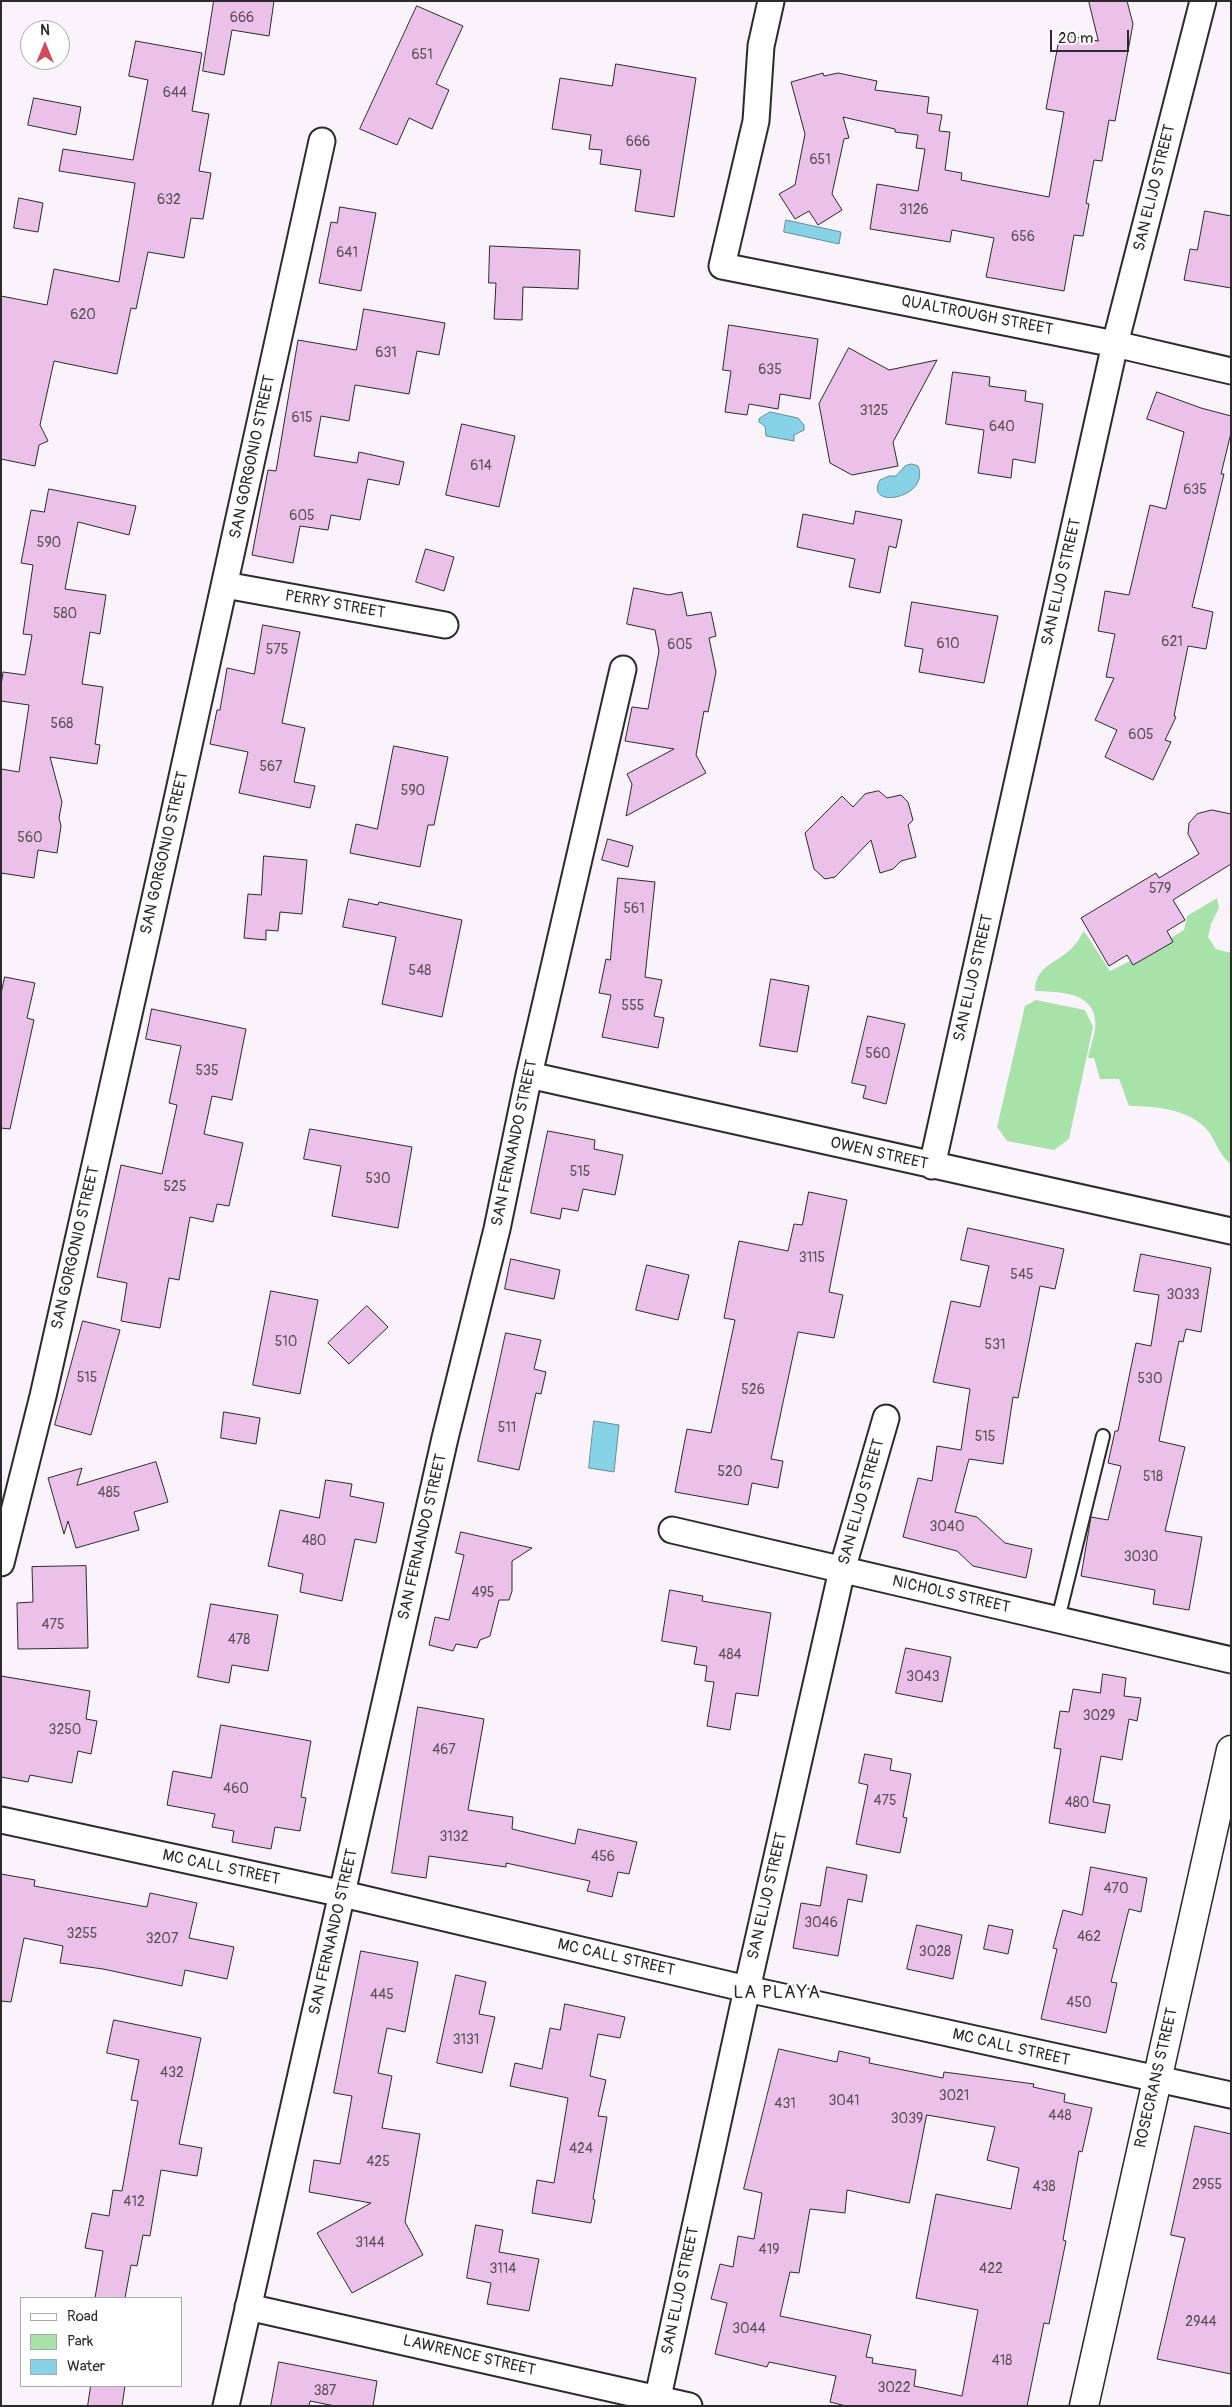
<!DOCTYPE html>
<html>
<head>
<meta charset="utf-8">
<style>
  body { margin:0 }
  #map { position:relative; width:1232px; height:2407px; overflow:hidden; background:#fbf3fb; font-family:Pangolin,sans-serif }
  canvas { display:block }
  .frame { position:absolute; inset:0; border:2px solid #2b2b2b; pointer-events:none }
  .legend { position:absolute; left:20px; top:2297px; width:162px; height:90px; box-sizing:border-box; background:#fff; border:1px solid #aaa; margin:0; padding:6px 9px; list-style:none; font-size:15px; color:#2b2b2b }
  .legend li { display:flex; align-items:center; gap:10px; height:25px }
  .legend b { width:25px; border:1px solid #aaa }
  .north { position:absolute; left:20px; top:20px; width:50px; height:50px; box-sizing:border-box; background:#fff; border:1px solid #aaa; border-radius:50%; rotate:0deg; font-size:14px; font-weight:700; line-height:20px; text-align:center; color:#2b2b2b }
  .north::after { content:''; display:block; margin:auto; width:18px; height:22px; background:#d1495b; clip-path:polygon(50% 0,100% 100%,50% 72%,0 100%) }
  .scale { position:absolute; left:1050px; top:30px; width:79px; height:22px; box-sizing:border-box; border:2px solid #2b2b2b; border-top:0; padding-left:6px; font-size:15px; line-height:18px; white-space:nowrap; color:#2b2b2b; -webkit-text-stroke:4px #fff; paint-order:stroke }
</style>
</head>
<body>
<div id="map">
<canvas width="1232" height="2407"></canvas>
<div class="frame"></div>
<ul class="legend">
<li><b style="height:6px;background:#fff"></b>Road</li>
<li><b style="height:14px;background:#a7e2a8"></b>Park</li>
<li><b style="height:14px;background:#86d2e7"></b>Water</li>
</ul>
<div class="north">N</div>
<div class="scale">20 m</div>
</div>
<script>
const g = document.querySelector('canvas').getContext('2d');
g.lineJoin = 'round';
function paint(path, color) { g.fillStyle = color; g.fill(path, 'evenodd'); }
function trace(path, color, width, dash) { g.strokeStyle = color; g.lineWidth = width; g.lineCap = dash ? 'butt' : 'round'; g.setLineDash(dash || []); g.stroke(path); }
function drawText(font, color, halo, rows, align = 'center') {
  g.font = font + ' Pangolin,sans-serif'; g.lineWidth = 5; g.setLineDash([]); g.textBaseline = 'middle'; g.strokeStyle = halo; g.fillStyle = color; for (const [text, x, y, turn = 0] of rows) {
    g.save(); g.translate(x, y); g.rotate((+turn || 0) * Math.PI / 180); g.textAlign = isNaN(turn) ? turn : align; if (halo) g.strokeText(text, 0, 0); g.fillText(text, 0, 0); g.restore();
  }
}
paint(new Path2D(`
  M 1217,898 L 1219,908 L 1211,924 L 1208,937 L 1216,949 L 1231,953 L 1231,1164 C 1221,1157 1217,1145 1211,1135 C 1194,1109 1156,1106 1129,1106 L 1119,1079 L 1100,1079 L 1094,1058 L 1088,1058 C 1090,1046 1097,1031 1095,1020 C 1093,991 1056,992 1035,991 C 1035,965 1058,963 1072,948 C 1077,943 1080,937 1084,931 L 1110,971 L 1130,961 L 1133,965 L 1173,942 L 1171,938 L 1184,930 L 1187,916 Z
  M 1036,1000 L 1085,1010 L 1093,1027 L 1069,1139 L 1054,1150 L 1007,1141 L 997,1127 L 1025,1006 Z`), '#a7e2a8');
const water = new Path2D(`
  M 786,220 L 841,232 L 839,244 L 784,232 Z
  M 770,412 L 798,418 L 804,425 L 804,430 L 794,435 L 794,441 L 766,436 L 765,426 L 759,422 L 759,419 Z
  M 912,464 L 918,466 C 931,499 863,510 880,480 L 889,476 L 896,476 L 905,466 Z
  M 594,1421 L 619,1425 L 614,1472 L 589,1468 Z`);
paint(water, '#86d2e7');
trace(water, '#628f9c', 1);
const building = new Path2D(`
  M 214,1 L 274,1 L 269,36 L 232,30 L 224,75 L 203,71 Z
  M 1089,1 L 1127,1 L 1133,24 L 1115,121 L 1109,120 L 1102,161 L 1094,160 L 1086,203 L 1089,204 L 1083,236 L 1074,235 L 1064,291 L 986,277 L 994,238 L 952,230 L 950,242 L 870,229 L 877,184 L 918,191 L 925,149 L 916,148 L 918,135 L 895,132 L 895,129 L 843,117 L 849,138 L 844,139 L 832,194 L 842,210 L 818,225 L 809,211 L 795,219 L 779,194 L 795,185 L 805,134 L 791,82 L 823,73 L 824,76 L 838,73 L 877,81 L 875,90 L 929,97 L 927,113 L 942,115 L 939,131 L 950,132 L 945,170 L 962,173 L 961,180 L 1049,197 L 1064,112 L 1046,109 L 1060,34 L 1098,41 Z
  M 417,6 L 463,26 L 436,84 L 449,90 L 432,129 L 409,118 L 397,145 L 360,129 Z
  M 136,41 L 202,53 L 192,111 L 209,114 L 199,171 L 211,173 L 203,219 L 191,218 L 184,258 L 148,252 L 136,309 L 131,308 L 117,374 L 54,361 L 40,425 L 48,441 L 39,445 L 35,466 L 1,459 L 1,296 L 47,305 L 54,269 L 119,282 L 135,183 L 59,171 L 63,149 L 133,160 L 148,80 L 129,76 Z
  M 616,64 L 696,78 L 674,217 L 635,211 L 641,170 L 600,164 L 602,150 L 589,149 L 591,135 L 552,129 L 560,78 L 612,86 Z
  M 34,98 L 81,107 L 76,135 L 28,125 Z
  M 19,198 L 43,203 L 38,232 L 14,228 Z
  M 340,207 L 376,213 L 361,291 L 319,283 L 331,222 L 337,223 Z
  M 1205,211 L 1231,216 L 1231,288 L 1184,280 L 1190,249 L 1197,250 Z
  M 490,246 L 580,250 L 578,289 L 523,287 L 522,320 L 494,319 L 496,283 L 489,283 Z
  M 364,309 L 445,323 L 439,355 L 417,351 L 409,394 L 355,385 L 349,421 L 321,416 L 314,456 L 357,463 L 359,452 L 404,462 L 399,485 L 368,479 L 360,520 L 331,515 L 328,530 L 300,526 L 293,563 L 252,555 L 268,470 L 276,471 L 298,340 L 356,350 Z
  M 729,325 L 818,339 L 810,399 L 780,394 L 778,409 L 749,404 L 747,415 L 725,412 L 731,371 L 723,370 Z
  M 849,348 L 889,370 L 937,360 L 893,442 L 898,466 L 852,475 L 830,463 L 819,404 Z
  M 953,372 L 990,377 L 989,386 L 1026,391 L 1025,401 L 1043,404 L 1035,463 L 1013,459 L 1011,478 L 978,473 L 984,430 L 946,424 Z
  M 1157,392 L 1201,408 L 1231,416 L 1231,433 L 1221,474 L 1224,474 L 1192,607 L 1213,612 L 1206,649 L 1188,646 L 1174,716 L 1176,717 L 1165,740 L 1171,742 L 1153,780 L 1105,757 L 1117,730 L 1095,720 L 1114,678 L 1106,677 L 1115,634 L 1098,631 L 1105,591 L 1129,595 L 1150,505 L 1166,509 L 1184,432 L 1147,419 Z
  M 462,424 L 515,436 L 499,507 L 446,495 Z
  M 49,489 L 136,506 L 129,535 L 78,522 L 65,589 L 106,595 L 100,634 L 90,632 L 82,684 L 103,687 L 95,744 L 100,745 L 97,764 L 50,757 L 62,802 L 59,818 L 61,826 L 57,853 L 38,850 L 34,878 L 1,873 L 1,769 L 19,772 L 29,705 L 1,701 L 1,686 L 3,672 L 25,675 L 32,635 L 23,634 L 33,565 L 21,563 L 31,510 L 44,512 Z
  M 856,511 L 902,520 L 896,548 L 889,546 L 880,593 L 849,587 L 855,559 L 797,547 L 803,514 L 853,524 Z
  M 426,549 L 454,557 L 444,591 L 416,582 Z
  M 634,588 L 669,595 L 682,592 L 687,616 L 711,612 L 716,636 L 709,638 L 716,672 L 708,712 L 704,711 L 696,755 L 706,773 L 626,816 L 632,784 L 627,774 L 674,749 L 625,741 L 632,707 L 648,709 L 659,651 L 655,630 L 627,624 Z
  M 912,602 L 998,616 L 984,683 L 919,672 L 923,649 L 905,646 Z
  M 263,625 L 300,632 L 282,723 L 305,728 L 294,782 L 315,786 L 310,808 L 239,793 L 248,752 L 210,744 L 217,710 L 220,710 L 227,668 L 254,674 Z
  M 394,746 L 448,757 L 434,825 L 428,825 L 420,867 L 350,853 L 356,824 L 377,829 Z
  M 879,791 L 887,798 L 901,795 L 908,802 L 913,820 L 908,825 L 916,857 L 901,861 L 893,869 L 880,873 L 871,840 L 835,877 L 825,879 L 814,869 L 805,833 L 842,796 L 853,807 L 865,794 Z
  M 1212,810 L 1231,814 L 1231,864 L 1173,900 L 1185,920 L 1167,931 L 1173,942 L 1133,965 L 1127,955 L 1109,966 L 1081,918 L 1156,873 L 1159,878 L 1199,854 L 1188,834 L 1189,823 L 1197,814 Z
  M 608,839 L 633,846 L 628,867 L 602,860 Z
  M 264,856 L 307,860 L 302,914 L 280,912 L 278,931 L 266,930 L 266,940 L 244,938 L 248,894 L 261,895 Z
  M 618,878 L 655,882 L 645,977 L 662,980 L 654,1016 L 664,1018 L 658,1048 L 602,1037 L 611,995 L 599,993 L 606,959 L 610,960 Z
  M 349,899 L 378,905 L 379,902 L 462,920 L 442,1017 L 382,1004 L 396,937 L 343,927 Z
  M 5,977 L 35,983 L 27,1018 L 34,1020 L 10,1129 L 1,1128 L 1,994 Z
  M 771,979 L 809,986 L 797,1052 L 760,1046 Z
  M 152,1009 L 246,1029 L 232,1100 L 212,1096 L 204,1134 L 243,1143 L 229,1206 L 217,1204 L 213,1222 L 190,1217 L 179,1280 L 169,1278 L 160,1328 L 121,1321 L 127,1283 L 97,1277 L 121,1165 L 162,1174 L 177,1105 L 169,1103 L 181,1046 L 146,1039 Z
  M 868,1016 L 905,1024 L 886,1104 L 863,1098 L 866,1086 L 852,1083 Z
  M 310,1129 L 412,1147 L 398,1228 L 332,1216 L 341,1166 L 304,1159 Z
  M 548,1131 L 595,1140 L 594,1149 L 623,1155 L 615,1195 L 583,1189 L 578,1211 L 562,1208 L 560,1219 L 531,1213 Z
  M 809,1192 L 847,1200 L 829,1292 L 843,1295 L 834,1338 L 798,1332 L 771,1459 L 783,1461 L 778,1488 L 752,1483 L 748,1505 L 675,1492 L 687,1429 L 711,1433 L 735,1320 L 724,1318 L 739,1241 L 788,1251 L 794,1224 L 802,1225 Z
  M 968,1228 L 1064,1249 L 1055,1289 L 1040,1286 L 1018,1398 L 1013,1397 L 1003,1464 L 969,1459 L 955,1512 L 977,1517 L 1005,1543 L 1032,1549 L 1026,1578 L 973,1566 L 957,1551 L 903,1537 L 918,1478 L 932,1481 L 937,1446 L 961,1450 L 970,1389 L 933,1382 L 951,1301 L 980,1307 L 989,1266 L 961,1260 Z
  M 1141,1254 L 1211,1268 L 1201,1332 L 1186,1329 L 1183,1342 L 1179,1341 L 1159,1441 L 1185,1447 L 1165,1531 L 1202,1537 L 1189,1610 L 1153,1604 L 1155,1590 L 1081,1576 L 1091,1517 L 1108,1520 L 1121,1466 L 1108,1463 L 1115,1431 L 1118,1431 L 1136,1343 L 1151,1346 L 1159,1295 L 1134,1291 Z
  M 511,1259 L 560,1270 L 554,1299 L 505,1289 Z
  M 647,1265 L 689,1275 L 678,1320 L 636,1310 Z
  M 271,1291 L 318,1300 L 300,1394 L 253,1385 Z
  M 367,1306 L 388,1327 L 349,1364 L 328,1343 Z
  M 83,1321 L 120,1330 L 91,1435 L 55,1425 Z
  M 506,1333 L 541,1340 L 534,1369 L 546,1372 L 541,1394 L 536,1393 L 519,1470 L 478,1461 Z
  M 224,1412 L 260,1418 L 256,1444 L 221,1438 Z
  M 156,1462 L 168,1502 L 134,1512 L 139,1530 L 76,1548 L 68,1521 L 64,1534 L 48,1478 L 82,1468 L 77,1485 Z
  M 326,1480 L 352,1484 L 350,1496 L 384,1503 L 376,1543 L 355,1539 L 342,1601 L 300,1592 L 303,1574 L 268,1566 L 280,1510 L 319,1518 Z
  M 461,1532 L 532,1548 L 512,1561 L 512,1591 L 509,1600 L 499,1600 L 490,1636 L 480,1640 L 477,1648 L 456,1644 L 453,1651 L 429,1645 L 435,1617 L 449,1620 L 464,1555 L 456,1553 Z
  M 86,1566 L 88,1648 L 18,1649 L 17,1603 L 33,1602 L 32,1567 Z
  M 670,1590 L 703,1596 L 702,1601 L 771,1613 L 758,1696 L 736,1693 L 730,1730 L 707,1726 L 714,1682 L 705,1681 L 707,1666 L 694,1664 L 697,1647 L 662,1641 Z
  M 211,1604 L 278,1615 L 268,1671 L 232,1665 L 229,1683 L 198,1677 Z
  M 906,1648 L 951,1657 L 942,1702 L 896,1693 Z
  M 1103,1674 L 1126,1678 L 1124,1696 L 1141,1698 L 1137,1721 L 1129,1719 L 1122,1760 L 1101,1756 L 1093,1802 L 1110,1805 L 1105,1833 L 1049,1823 L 1061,1749 L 1054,1748 L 1060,1711 L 1069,1712 L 1073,1689 L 1100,1693 Z
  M 1,1676 L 90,1691 L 86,1719 L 97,1721 L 91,1754 L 78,1751 L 72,1783 L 30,1775 L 28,1782 L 1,1777 Z
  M 418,1707 L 484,1719 L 468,1810 L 513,1817 L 512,1829 L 575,1844 L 578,1829 L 637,1842 L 629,1874 L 618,1872 L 612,1897 L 587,1891 L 590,1881 L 506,1863 L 506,1867 L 429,1856 L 426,1878 L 392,1873 Z
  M 221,1725 L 311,1741 L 301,1797 L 306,1798 L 300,1831 L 275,1827 L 271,1849 L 232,1842 L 234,1831 L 212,1827 L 215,1814 L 167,1805 L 173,1771 L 211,1778 Z
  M 865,1754 L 892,1759 L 890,1770 L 911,1774 L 903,1817 L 907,1818 L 900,1853 L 856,1844 L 868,1785 L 859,1783 Z
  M 827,1867 L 867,1875 L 862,1902 L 848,1899 L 838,1956 L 793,1948 L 801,1903 L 820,1906 Z
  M 1091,1867 L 1147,1878 L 1141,1912 L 1129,1909 L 1111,1982 L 1117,1983 L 1106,2033 L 1041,2019 L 1057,1949 L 1053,1948 L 1063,1910 L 1082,1915 Z
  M 1,1874 L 35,1880 L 34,1886 L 147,1907 L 150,1893 L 197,1903 L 189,1938 L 234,1947 L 227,1979 L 185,1970 L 182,1986 L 103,1969 L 60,1963 L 63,1946 L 24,1938 L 11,2002 L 1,2001 Z
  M 917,1925 L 962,1935 L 953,1979 L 907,1969 Z
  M 989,1925 L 1013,1930 L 1008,1954 L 984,1949 Z
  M 361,1951 L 418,1962 L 405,2032 L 387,2028 L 378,2073 L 392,2076 L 382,2128 L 420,2134 L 405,2222 L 423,2255 L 352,2293 L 317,2233 L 371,2203 L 309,2192 L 314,2160 L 340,2164 L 352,2096 L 334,2093 Z
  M 456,1975 L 486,1982 L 479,2014 L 495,2017 L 482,2073 L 437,2063 Z
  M 565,2004 L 625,2017 L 620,2038 L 598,2034 L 590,2076 L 606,2080 L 598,2116 L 607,2117 L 593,2199 L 595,2200 L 591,2223 L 532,2213 L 537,2180 L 554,2183 L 568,2098 L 510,2086 L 515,2063 L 542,2069 L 550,2028 L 560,2030 Z
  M 114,2020 L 201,2038 L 179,2144 L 202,2148 L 197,2176 L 161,2170 L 150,2236 L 143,2235 L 137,2266 L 131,2265 L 125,2298 L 95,2298 L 103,2251 L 85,2248 L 92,2213 L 109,2216 L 113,2190 L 122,2191 L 138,2101 L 131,2100 L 139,2060 L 107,2053 Z
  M 779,2049 L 837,2062 L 839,2051 L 870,2058 L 869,2063 L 943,2078 L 944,2072 L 1034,2084 L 1033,2087 L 1065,2094 L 1064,2102 L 1092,2108 L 1082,2152 L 1079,2151 L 1063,2240 L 1066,2241 L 1049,2324 L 1044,2323 L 1027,2406 L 846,2406 L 830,2402 L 836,2376 L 769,2362 L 767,2367 L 715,2354 L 727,2303 L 711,2299 L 720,2264 L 733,2267 L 738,2236 L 754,2239 L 762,2193 L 744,2189 ZM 927,2115 L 995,2127 L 987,2160 L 1019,2168 L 1011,2209 L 936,2194 L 916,2298 L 978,2310 L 962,2396 L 914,2386 L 916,2370 L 872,2363 L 873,2358 L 866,2357 L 871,2335 L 780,2316 L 790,2272 L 799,2273 L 810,2209 L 845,2213 L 847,2190 L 909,2203 Z
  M 1195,2126 L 1231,2134 L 1231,2374 L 1157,2359 L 1185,2238 L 1171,2235 Z
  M 476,2225 L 503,2230 L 499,2252 L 539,2259 L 529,2311 L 487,2304 L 491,2283 L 467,2278 Z
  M 279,2362 L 377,2381 L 373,2406 L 335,2406 L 310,2401 L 309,2406 L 271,2406 Z
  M 91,2386 L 125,2386 L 122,2406 L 88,2406 Z`);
paint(building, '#ebc1e9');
trace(building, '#2b2b2b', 1);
const service = new Path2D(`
  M 1058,1619 L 1103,1436`);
const minor = new Path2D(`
  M 771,1 L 761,46 L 756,121 L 722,266 L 1115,344 L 1231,371
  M 225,585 L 445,625
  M 529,1075 L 1231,1231
  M 932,1166 L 1115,344 L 1203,1
  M 672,1530 L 1231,1660
  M 1,1563 L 43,1396 L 169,836 L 322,141
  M 1,1820 L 343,1894 L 747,1989 L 1231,2095
  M 248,2307 L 689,2406
  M 226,2406 L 445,1438 L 497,1229 L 529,1075 L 623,669
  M 656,2406 L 747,1989 L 842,1570 L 886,1418`);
const tertiary = new Path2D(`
  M 1084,2406 L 1231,1750`);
trace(service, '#2b2b2b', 16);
trace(minor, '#2b2b2b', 29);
trace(tertiary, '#2b2b2b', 31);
trace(service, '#fff', 12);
trace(minor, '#fff', 25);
trace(tertiary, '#fff', 28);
drawText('14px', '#5b505a', null, [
  ["666",242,18],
  ["651",422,55],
  ["644",175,93],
  ["666",638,142],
  ["651",820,160],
  ["632",169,200],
  ["3126",914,210],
  ["656",1023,237],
  ["641",347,253],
  ["620",83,315],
  ["631",386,353],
  ["635",770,370],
  ["3125",874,411],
  ["615",302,418],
  ["640",1002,427],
  ["614",481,466],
  ["635",1195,490],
  ["605",302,516],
  ["590",49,543],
  ["580",65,614],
  ["621",1172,642],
  ["610",948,644],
  ["605",680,645],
  ["575",277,650],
  ["568",62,724],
  ["605",1141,735],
  ["567",271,767],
  ["590",413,791],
  ["560",30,838],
  ["579",1160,889],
  ["561",634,909],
  ["548",420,971],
  ["555",633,1006],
  ["560",878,1054],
  ["535",207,1071],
  ["515",580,1172],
  ["530",378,1179],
  ["525",175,1187],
  ["3115",812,1258],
  ["545",1022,1275],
  ["3033",1183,1295],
  ["510",286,1342],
  ["531",995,1345],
  ["515",87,1378],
  ["530",1150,1379],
  ["526",753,1390],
  ["511",507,1428],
  ["515",985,1437],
  ["520",730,1472],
  ["518",1153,1477],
  ["485",109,1493],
  ["3040",947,1527],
  ["480",314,1541],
  ["3030",1141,1557],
  ["495",483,1593],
  ["475",53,1625],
  ["478",239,1640],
  ["484",730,1655],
  ["3043",923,1677],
  ["3029",1099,1716],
  ["3250",65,1730],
  ["467",444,1750],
  ["460",236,1789],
  ["475",885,1801],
  ["480",1077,1803],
  ["3132",454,1837],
  ["456",603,1857],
  ["470",1116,1889],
  ["3046",821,1923],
  ["3255",82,1934],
  ["462",1089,1937],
  ["3207",162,1939],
  ["3028",935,1952],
  ["445",382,1995],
  ["450",1079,2003],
  ["3131",466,2040],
  ["432",172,2073],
  ["3021",954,2096],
  ["3041",844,2101],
  ["431",785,2104],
  ["448",1060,2116],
  ["3039",907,2119],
  ["424",581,2149],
  ["425",378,2162],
  ["2955",1207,2185],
  ["438",1044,2187],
  ["412",134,2202],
  ["3144",370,2243],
  ["419",769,2250],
  ["3114",503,2269],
  ["422",991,2269],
  ["2944",1201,2322],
  ["3044",749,2329],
  ["418",1002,2361],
  ["3022",894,2388],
  ["387",325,2391]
]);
drawText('16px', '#2b2b2b', '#fff', [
  ["SAN ELIJO STREET",1155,188,-76],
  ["QUALTROUGH STREET",977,316,11],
  ["SAN GORGONIO STREET",253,457,-78],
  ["SAN ELIJO STREET",1062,582,-77],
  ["PERRY STREET",335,605,10],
  ["SAN GORGONIO STREET",165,853,-77],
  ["SAN ELIJO STREET",974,978,-77],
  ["SAN FERNANDO STREET",515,1143,-78],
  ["OWEN STREET",879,1154,13],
  ["SAN GORGONIO STREET",76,1248,-77],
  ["SAN ELIJO STREET",862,1502,-74],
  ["SAN FERNANDO STREET",423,1537,-77],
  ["NICHOLS STREET",951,1595,13],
  ["MC CALL STREET",221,1868,12],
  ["SAN ELIJO STREET",768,1896,-77],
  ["SAN FERNANDO STREET",334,1932,-77],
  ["MC CALL STREET",616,1958,13],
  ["MC CALL STREET",1011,2048,13],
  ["ROSECRANS STREET",1157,2078,-77],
  ["SAN ELIJO STREET",681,2291,-78],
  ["LAWRENCE STREET",469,2356,13]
]);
g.letterSpacing = '1px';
drawText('18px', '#2b2b2b', '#fff', [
  ["LA PLAYA",777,1993]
]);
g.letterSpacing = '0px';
</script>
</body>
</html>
